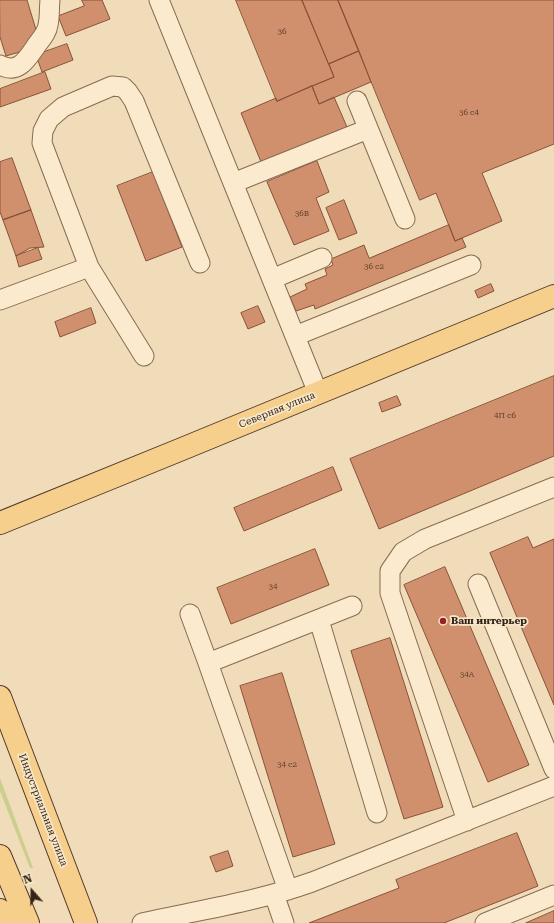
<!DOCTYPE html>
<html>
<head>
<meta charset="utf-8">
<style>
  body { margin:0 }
  #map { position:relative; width:554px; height:923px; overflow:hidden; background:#f0dcb9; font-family:"Roboto Serif",serif }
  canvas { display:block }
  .north { position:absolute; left:12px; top:871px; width:40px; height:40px; -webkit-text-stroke:3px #f7e7c9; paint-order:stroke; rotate:340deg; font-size:11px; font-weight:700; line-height:16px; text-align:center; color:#352519 }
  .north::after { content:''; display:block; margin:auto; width:14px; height:18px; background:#352519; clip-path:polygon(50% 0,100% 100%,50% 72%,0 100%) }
</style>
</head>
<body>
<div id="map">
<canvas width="554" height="923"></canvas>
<div class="north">N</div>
</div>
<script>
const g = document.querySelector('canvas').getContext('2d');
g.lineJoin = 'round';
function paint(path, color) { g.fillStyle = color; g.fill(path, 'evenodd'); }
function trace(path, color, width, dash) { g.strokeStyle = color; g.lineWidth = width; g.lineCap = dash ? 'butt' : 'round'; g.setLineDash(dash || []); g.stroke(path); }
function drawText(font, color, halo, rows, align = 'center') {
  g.font = font + ' "Roboto Serif",serif'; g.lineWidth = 3.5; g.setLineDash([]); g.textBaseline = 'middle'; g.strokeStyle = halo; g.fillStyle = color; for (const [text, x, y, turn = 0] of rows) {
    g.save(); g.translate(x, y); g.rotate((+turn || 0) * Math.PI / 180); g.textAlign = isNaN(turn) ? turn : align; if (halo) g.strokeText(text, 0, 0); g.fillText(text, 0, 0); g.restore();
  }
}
paint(new Path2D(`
  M 0,778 L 33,868 L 30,868 L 0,791 Z`), '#cbce8e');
const building = new Path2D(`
  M 0,0 L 27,0 L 37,33 L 23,51 L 6,56 L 0,37 Z
  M 82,0 L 102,0 L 110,19 L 66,36 L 58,16 L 84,6 Z
  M 236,0 L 302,0 L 334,77 L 277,101 Z
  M 302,0 L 338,0 L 359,51 L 329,64 Z
  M 338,0 L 554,0 L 554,144 L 482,173 L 502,221 L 455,241 L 436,193 L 420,200 Z
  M 67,44 L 73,60 L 42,72 L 36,55 Z
  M 359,51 L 371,82 L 319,104 L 312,86 L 334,77 L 329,64 Z
  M 45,72 L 51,89 L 0,107 L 0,89 Z
  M 312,86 L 319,104 L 334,97 L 347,127 L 261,162 L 241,113 L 276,98 L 277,101 Z
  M 12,158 L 31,210 L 3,220 L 0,212 L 0,162 Z
  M 317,161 L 329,192 L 316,198 L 329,231 L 294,245 L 267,182 Z
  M 153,172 L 182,247 L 146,261 L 117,186 Z
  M 344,200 L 357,233 L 339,240 L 326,208 Z
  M 31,210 L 44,247 L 30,248 L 16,256 L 3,220 Z
  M 449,225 L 455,241 L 462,238 L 466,247 L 315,309 L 314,305 L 296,311 L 290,297 L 307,289 L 305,284 L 327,275 L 325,269 L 333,265 L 331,259 L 364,245 L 369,258 Z
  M 38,248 L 42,259 L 19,267 L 16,256 Z
  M 491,284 L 494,291 L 478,298 L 475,291 Z
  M 258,306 L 265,322 L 248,329 L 241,313 Z
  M 91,308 L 96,323 L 60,337 L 55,322 Z
  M 554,376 L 554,456 L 379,529 L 350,459 Z
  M 397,396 L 401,405 L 382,412 L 379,403 Z
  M 333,467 L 342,490 L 244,531 L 234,508 Z
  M 528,537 L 533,548 L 554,539 L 554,705 L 490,553 Z
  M 315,549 L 329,585 L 231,624 L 217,588 Z
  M 445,567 L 529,765 L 488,782 L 404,585 Z
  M 390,638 L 443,807 L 404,819 L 351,651 Z
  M 282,673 L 335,844 L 293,857 L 240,686 Z
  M 517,833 L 538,886 L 444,923 L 309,923 L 399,888 L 396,880 Z
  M 228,851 L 233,866 L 216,872 L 210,857 Z
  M 554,911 L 554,923 L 526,923 Z`);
paint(building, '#d1906d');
trace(building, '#885238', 1);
const minor = new Path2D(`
  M 159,0 L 318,393
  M 0,65 C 18,75 27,59 36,46 C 41,39 47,33 48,25 C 50,17 49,8 50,0
  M 357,101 L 405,219
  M 233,183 L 368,129
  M 272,279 L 322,258
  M 0,300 L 89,267
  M 295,336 L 471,265
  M 144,356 L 89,267 L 42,143 L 43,131 L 49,119 L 63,107 L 112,86 L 123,87 L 128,92 L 134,101 L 200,263
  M 478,584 L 554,769
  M 190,614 L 208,663
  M 319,620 L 377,813
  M 467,821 L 390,593 L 390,571 L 403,552 L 425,539 L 554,487
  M 288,890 L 208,663 L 352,606
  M 274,894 L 284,923
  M 142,923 C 199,910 256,902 312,882 L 554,786
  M 485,923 L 554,895`);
const major = new Path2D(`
  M 0,523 L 182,449 L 554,296
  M 0,697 L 86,923
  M 0,856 L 28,923
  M 0,910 L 5,923`);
trace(minor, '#876b53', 21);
trace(major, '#543a29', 24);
trace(minor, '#fbeacd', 19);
trace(major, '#f7cf8d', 22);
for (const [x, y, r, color] of [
  [443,621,4,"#992029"]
]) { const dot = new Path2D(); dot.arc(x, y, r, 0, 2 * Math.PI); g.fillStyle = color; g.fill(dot); trace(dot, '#f7e7c9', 1.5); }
drawText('8px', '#5c402e', null, [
  ["36",282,32],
  ["36 с4",469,113],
  ["36В",302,214],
  ["36 с2",374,267],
  ["4П с6",505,416],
  ["34",273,587],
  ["34А",467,675],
  ["34 с2",287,765]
]);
drawText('10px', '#352519', '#f7e7c9', [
  ["Северная улица",277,410,-22],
  ["Индустриальная улица",43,810,69]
]);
drawText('bold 10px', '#352519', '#f7e7c9', [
  ["Ваш интерьер",451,621]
], 'left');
</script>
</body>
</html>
